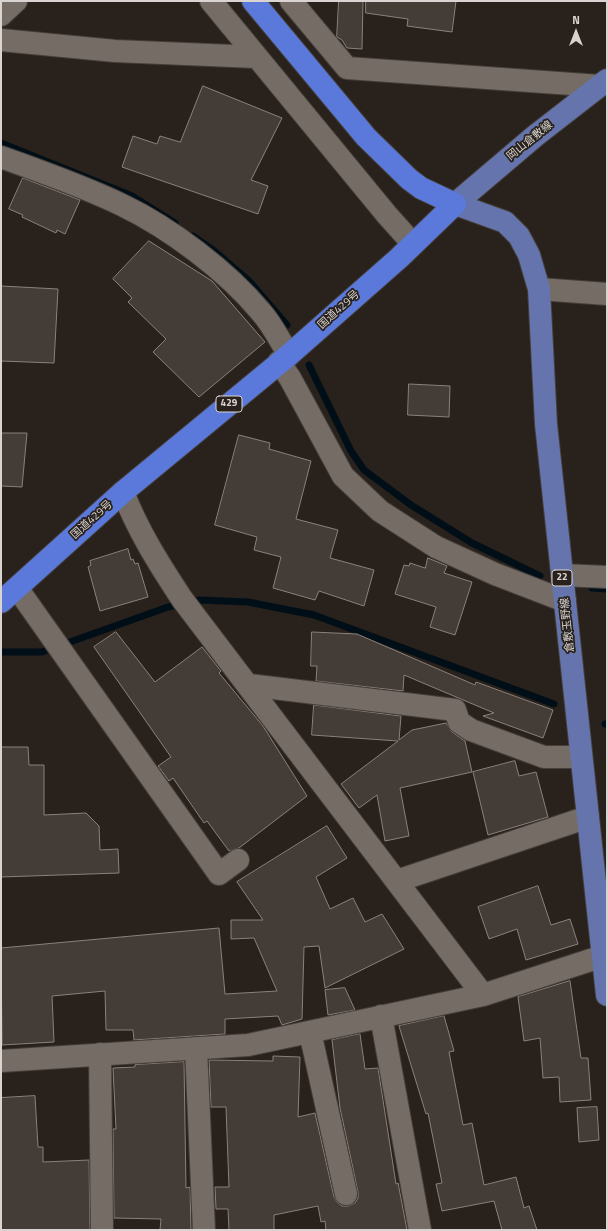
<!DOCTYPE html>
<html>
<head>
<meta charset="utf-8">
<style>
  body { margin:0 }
  #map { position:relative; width:608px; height:1231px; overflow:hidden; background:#28211c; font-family:"Titillium Web",sans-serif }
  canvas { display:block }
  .frame { position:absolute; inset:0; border:2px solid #d9d4d1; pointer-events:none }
  .north { position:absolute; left:556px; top:12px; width:40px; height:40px; -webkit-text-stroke:3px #28211c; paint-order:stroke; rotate:0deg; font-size:11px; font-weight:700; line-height:16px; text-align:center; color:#d9d4d1 }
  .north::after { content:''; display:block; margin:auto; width:14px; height:18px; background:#d9d4d1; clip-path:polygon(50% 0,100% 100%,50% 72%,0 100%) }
</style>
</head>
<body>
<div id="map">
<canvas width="608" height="1231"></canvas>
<div class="frame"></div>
<div class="north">N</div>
</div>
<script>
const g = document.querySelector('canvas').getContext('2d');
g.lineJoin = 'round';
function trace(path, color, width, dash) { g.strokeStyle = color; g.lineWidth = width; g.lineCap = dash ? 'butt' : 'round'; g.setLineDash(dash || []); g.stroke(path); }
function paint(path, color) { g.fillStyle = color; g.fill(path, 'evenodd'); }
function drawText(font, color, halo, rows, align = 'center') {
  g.font = font + ' "Titillium Web","Noto Sans JP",sans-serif'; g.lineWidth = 3.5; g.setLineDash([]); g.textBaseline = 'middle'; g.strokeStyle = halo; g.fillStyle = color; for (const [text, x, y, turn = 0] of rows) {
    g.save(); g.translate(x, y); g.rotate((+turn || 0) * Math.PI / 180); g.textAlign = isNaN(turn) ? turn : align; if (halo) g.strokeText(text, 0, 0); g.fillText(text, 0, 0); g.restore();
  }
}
trace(new Path2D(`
  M 1,143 L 132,196 L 175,223
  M 193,236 L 213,250 L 250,282 L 287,325
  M 309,365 L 351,451 L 364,470 L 411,505 L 472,543 L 540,576
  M 592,588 L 607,589
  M 1,652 L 42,652 L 168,607 L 200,600 L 248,602 L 314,615 L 554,704
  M 605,724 L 607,724`), '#000f17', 7);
const building = new Path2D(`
  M 339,1 L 363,1 L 362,49 L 347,48 L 342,40 L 337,37 Z
  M 366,1 L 456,1 L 452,32 L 407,26 L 408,19 L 366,13 Z
  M 203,86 L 282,118 L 251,180 L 268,186 L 258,214 L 122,167 L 133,136 L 157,144 L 160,136 L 180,142 Z
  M 23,178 L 80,200 L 65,234 L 57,230 L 56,233 L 22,217 L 23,215 L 9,209 Z
  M 149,241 L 212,281 L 265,342 L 199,397 L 153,352 L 166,339 L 128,302 L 132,298 L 113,279 Z
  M 1,286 L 58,289 L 54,363 L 1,361 Z
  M 409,384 L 450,386 L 449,417 L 408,415 Z
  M 1,433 L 27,433 L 22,487 L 1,486 Z
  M 239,435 L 270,443 L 269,449 L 311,461 L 296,519 L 338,530 L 330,558 L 374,570 L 364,606 L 319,591 L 315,600 L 273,588 L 281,557 L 254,550 L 257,537 L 215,525 Z
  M 128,549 L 131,560 L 133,559 L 135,564 L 138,563 L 148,597 L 100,611 L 88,567 L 91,565 L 90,561 Z
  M 428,558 L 447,566 L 444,573 L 472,582 L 455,635 L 430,627 L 436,607 L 395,594 L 404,565 L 409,566 L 410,563 L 425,568 Z
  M 116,632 L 155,682 L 202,647 L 221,671 L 219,673 L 263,726 L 307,796 L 239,848 L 229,851 L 207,821 L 204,823 L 173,778 L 169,781 L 158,766 L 171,757 L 94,647 Z
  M 312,632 L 357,634 L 475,685 L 476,682 L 553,710 L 543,738 L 483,716 L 494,713 L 404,675 L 403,691 L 316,681 L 317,666 L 311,666 Z
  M 314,705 L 401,716 L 399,740 L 412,730 L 446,723 L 452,732 L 465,741 L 472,772 L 400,788 L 409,836 L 385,841 L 377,795 L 359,808 L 341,784 L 398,741 L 312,735 Z
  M 1,747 L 28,747 L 29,765 L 44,765 L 44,815 L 86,813 L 99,826 L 100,850 L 118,849 L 119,873 L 1,877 Z
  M 515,761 L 519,776 L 536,772 L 548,817 L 488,835 L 473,772 Z
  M 327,826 L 347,858 L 316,877 L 330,909 L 353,898 L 365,922 L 382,914 L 404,949 L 325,988 L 319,946 L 304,947 L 302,1019 L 282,1025 L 278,1016 L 225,1019 L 225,1034 L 134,1040 L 133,1030 L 106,1030 L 105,991 L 52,996 L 54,1042 L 2,1045 L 1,948 L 219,928 L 225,994 L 277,991 L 254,938 L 231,939 L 231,920 L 263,920 L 237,882 Z
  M 538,886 L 551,925 L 570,919 L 578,944 L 526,960 L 517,929 L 489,939 L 478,907 Z
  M 570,981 L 581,1058 L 588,1058 L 591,1100 L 560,1102 L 559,1077 L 543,1078 L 540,1038 L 524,1041 L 518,997 Z
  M 345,988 L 355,1010 L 328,1015 L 325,990 Z
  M 444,1016 L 454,1051 L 449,1052 L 463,1125 L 472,1123 L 484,1185 L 516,1177 L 524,1208 L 529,1206 L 537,1230 L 502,1230 L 494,1201 L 442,1211 L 436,1184 L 442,1183 L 428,1113 L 426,1114 L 399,1026 Z
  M 360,1034 L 365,1069 L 378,1068 L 396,1184 L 398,1183 L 407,1230 L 326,1230 L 325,1221 L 321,1222 L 318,1206 L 274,1215 L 274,1230 L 229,1230 L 228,1209 L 216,1209 L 215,1187 L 229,1187 L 226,1107 L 211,1107 L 209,1060 L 273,1061 L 273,1056 L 300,1057 L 298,1117 L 315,1113 L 334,1197 L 337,1202 L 342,1206 L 348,1206 L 355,1203 L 358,1198 L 358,1192 L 340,1108 L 332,1040 Z
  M 184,1062 L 186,1188 L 190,1187 L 191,1230 L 160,1230 L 161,1219 L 114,1218 L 113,1129 L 116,1129 L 113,1068 L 135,1067 L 135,1065 Z
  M 35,1096 L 38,1147 L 43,1147 L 43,1162 L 89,1160 L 90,1230 L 1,1230 L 1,1098 Z
  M 597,1107 L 599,1140 L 579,1142 L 577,1108 Z`);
paint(building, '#443c37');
trace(building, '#8b817c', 1);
const minor = new Path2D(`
  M 211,1 L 387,215 L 413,244
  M 291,1 L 347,68 L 600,86
  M 1,15 L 16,1
  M 1,40 L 115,51 L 257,57
  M 1,157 C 42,172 83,186 122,205 C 170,228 227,271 261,312 C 272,324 280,341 289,355
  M 539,289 L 607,294
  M 279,362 L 290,378 L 343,476 L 380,511 L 436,547 L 495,574 L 565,601
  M 123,492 C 138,531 159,564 182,599 L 483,995
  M 562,575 L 607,577
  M 17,588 L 219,874 L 238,860
  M 249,685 L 455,710 L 459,722 L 471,730 L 544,757 L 581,757
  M 397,881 L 588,817
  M 381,1016 L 420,1230
  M 310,1032 L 346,1194
  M 196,1048 L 204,1230
  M 100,1054 L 102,1230
  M 1,1061 L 248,1045 L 483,995 L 603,956`);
const major = new Path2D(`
  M 455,204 L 505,222 L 519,236 L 529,255 L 539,289 L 546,424 L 607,995
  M 455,204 L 535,136 L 607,80`);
const highway = new Path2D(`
  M 1,602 L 123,492 L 289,355 L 399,258 L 455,204 L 421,188 L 409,179 L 366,137 L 253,1`);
trace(minor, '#453f3b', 24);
trace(major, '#453f3b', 24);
trace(highway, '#453f3b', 24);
trace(minor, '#756c66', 22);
trace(major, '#6574ac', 22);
trace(highway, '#5b79db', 22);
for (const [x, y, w] of [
  [229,404,26],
  [562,578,20]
]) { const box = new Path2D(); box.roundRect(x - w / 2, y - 8, w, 16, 3); g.fillStyle = '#28211c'; g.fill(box); trace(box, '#d9d4d1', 1); }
drawText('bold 10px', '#d9d4d1', null, [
  ["429",229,404],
  ["22",562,578]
]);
drawText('11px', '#d9d4d1', '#28211c', [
  ["岡山倉敷線",530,141,-39],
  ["国道429号",339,310,-42],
  ["国道429号",92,520,-42],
  ["倉敷玉野線",568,625,-96]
]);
</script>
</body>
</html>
